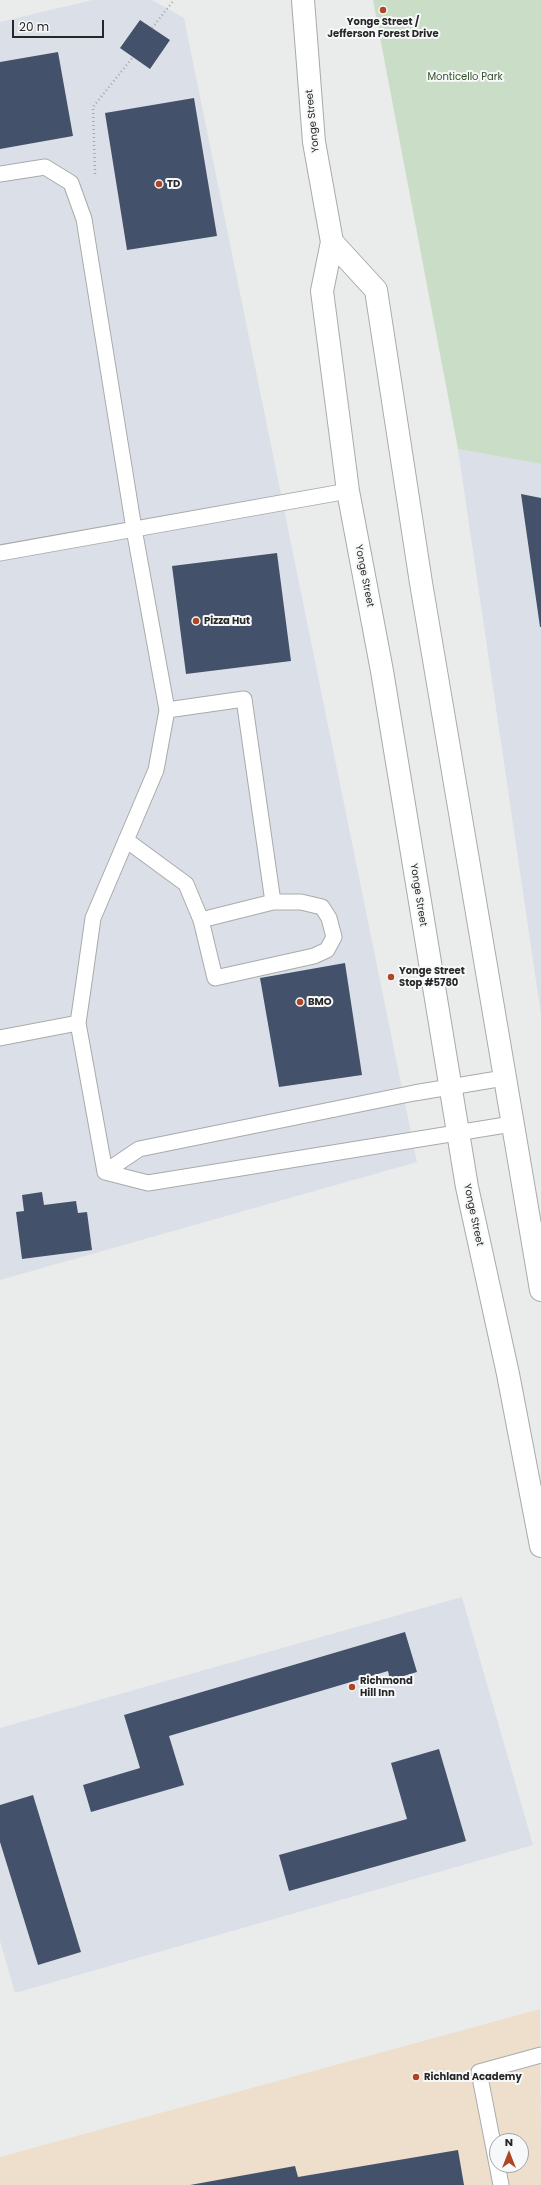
<!DOCTYPE html>
<html>
<head>
<meta charset="utf-8">
<style>
  body { margin:0 }
  #map { position:relative; width:541px; height:2185px; overflow:hidden; background:#eaebeb; font-family:Poppins,sans-serif }
  canvas { display:block }
  .north { position:absolute; left:489px; top:2133px; width:40px; height:40px; box-sizing:border-box; background:#f7f8f9; border:1px solid #a4a4a5; border-radius:50%; rotate:0deg; font-size:11px; font-weight:700; line-height:16px; text-align:center; color:#272728 }
  .north::after { content:''; display:block; margin:auto; width:14px; height:18px; background:#ae4624; clip-path:polygon(50% 0,100% 100%,50% 72%,0 100%) }
  .scale { position:absolute; left:12px; top:20px; width:92px; height:18px; box-sizing:border-box; border:2px solid #272728; border-top:0; padding-left:5px; font-size:12px; line-height:14px; white-space:nowrap; color:#272728; -webkit-text-stroke:3px #f7f8f9; paint-order:stroke }
</style>
</head>
<body>
<div id="map">
<canvas width="541" height="2185"></canvas>
<div class="north">N</div>
<div class="scale">20 m</div>
</div>
<script>
const g = document.querySelector('canvas').getContext('2d');
g.lineJoin = 'round';
function paint(path, color) { g.fillStyle = color; g.fill(path, 'evenodd'); }
function trace(path, color, width, dash) { g.strokeStyle = color; g.lineWidth = width; g.lineCap = dash ? 'butt' : 'round'; g.setLineDash(dash || []); g.stroke(path); }
function drawText(font, color, halo, rows, align = 'center') {
  g.font = font + ' Poppins,sans-serif'; g.lineWidth = 4; g.setLineDash([]); g.textBaseline = 'middle'; g.strokeStyle = halo; g.fillStyle = color; for (const [text, x, y, turn = 0] of rows) {
    g.save(); g.translate(x, y); g.rotate((+turn || 0) * Math.PI / 180); g.textAlign = isNaN(turn) ? turn : align; if (halo) g.strokeText(text, 0, 0); g.fillText(text, 0, 0); g.restore();
  }
}
paint(new Path2D(`
  M 92,0 L 152,0 L 184,18 L 417,1162 L 0,1280 L 0,22 Z
  M 458,449 L 541,464 L 541,1015 Z
  M 462,1597 L 533,1845 L 15,1993 L 0,1941 L 0,1728 Z`), '#dbe0e8');
paint(new Path2D(`
  M 540,2009 L 541,2185 L 0,2185 L 0,2157 ZM 497,2141 L 521,2141 L 521,2165 L 497,2165 Z`), '#eedecc');
paint(new Path2D(`
  M 373,0 L 541,0 L 541,464 L 458,449 Z`), '#caddc6');
paint(new Path2D(`
  M 140,20 L 170,40 L 150,69 L 120,48 Z
  M 58,52 L 73,136 L 0,149 L 0,62 Z
  M 194,98 L 217,236 L 127,250 L 105,113 Z
  M 521,494 L 541,498 L 541,627 L 540,627 Z
  M 277,553 L 291,661 L 186,674 L 172,566 Z
  M 345,963 L 362,1075 L 279,1087 L 260,978 Z
  M 42,1192 L 44,1205 L 76,1201 L 78,1213 L 87,1212 L 92,1250 L 22,1259 L 16,1212 L 24,1211 L 22,1195 Z
  M 405,1632 L 417,1672 L 390,1680 L 388,1671 L 169,1736 L 184,1785 L 91,1812 L 83,1785 L 140,1768 L 124,1715 Z
  M 439,1749 L 466,1841 L 289,1891 L 279,1855 L 407,1819 L 391,1763 Z
  M 33,1795 L 81,1952 L 38,1965 L 0,1842 L 0,1805 Z
  M 458,2150 L 464,2185 L 190,2185 L 295,2166 L 298,2177 Z`), '#43526a');
const lane = new Path2D(`
  M 0,174 L 45,167 L 71,183 L 84,219 L 134,529 L 167,710 L 156,770 L 93,918 L 83,989 L 78,1023 L 105,1172
  M 0,553 L 348,491
  M 126,840 L 186,884 L 201,920 L 273,902 L 244,699 L 167,710
  M 201,920 L 215,978 L 314,956 L 327,950 L 334,937 L 329,918 L 322,907 L 301,902 L 273,902
  M 0,1038 L 78,1023
  M 105,1172 L 148,1183 L 512,1124
  M 105,1172 L 139,1149 L 414,1093 L 504,1078
  M 501,2185 L 479,2072 L 541,2055`);
const primary = new Path2D(`
  M 303,0 L 314,142 L 332,242 L 322,291 L 348,491 L 382,671 L 467,1187 L 508,1374 L 541,1546
  M 332,242 L 376,290 L 421,583 L 541,1290`);
trace(lane, '#a9aaaa', 17);
trace(primary, '#a9aaaa', 24);
trace(new Path2D(`
  M 152,28 L 174,0
  M 95,174 L 93,107 L 133,57`), '#a8a9a9', 2.5, [1, 3]);
trace(lane, '#fff', 15);
trace(primary, '#fff', 22);
for (const [x, y, r, color] of [
  [383,10,4,"#ae4624"],
  [159,184,4,"#ae4624"],
  [196,621,4,"#ae4624"],
  [391,977,4,"#ae4624"],
  [300,1002,4,"#ae4624"],
  [352,1687,4,"#ae4624"],
  [416,2077,4,"#ae4624"]
]) { const dot = new Path2D(); dot.arc(x, y, r, 0, 2 * Math.PI); g.fillStyle = color; g.fill(dot); trace(dot, '#f7f8f9', 1.5); }
drawText('bold 10px', '#272728', '#f7f8f9', [
  ["Yonge Street /",383,22,"center"],
  ["Jefferson Forest Drive",383,34,"center"],
  ["TD",167,184],
  ["Pizza Hut",204,621],
  ["Yonge Street",399,971],
  ["Stop #5780",399,983],
  ["BMO",308,1002],
  ["Richmond",360,1681],
  ["Hill Inn",360,1693],
  ["Richland Academy",424,2077]
], 'left');
drawText('10px', '#325129', '#f7f8f9', [
  ["Monticello Park",465,77]
]);
drawText('10px', '#272728', '#f7f8f9', [
  ["Yonge Street",313,121,-96],
  ["Yonge Street",364,576,79],
  ["Yonge Street",418,895,81],
  ["Yonge Street",473,1215,78]
]);
</script>
</body>
</html>
